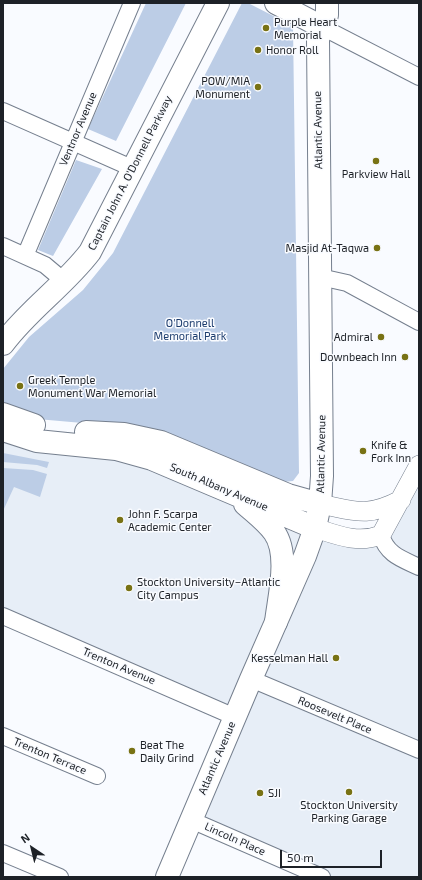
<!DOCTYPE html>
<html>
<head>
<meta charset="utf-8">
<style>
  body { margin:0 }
  #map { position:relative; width:422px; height:880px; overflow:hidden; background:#f9fbff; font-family:"Exo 2",sans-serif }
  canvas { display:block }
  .frame { position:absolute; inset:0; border:4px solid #1d2127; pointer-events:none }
  .north { position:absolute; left:12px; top:828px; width:40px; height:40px; -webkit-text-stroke:3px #f9fbff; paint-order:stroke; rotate:325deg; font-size:11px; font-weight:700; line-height:16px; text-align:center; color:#1d2127 }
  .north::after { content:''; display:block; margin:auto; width:14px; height:18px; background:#1d2127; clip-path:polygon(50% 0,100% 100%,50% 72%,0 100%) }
  .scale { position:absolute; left:280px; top:850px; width:102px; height:18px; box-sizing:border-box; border:2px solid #1d2127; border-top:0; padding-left:5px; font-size:12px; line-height:14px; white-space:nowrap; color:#1d2127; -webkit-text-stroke:3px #f9fbff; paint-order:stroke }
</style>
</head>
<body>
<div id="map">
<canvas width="422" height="880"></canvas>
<div class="frame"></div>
<div class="north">N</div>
<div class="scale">50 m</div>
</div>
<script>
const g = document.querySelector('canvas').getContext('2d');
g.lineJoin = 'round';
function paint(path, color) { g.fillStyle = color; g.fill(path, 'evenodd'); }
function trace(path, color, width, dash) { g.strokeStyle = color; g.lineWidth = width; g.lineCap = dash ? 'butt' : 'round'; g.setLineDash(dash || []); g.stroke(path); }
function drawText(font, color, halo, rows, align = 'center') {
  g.font = font + ' "Exo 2",sans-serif'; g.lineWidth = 3; g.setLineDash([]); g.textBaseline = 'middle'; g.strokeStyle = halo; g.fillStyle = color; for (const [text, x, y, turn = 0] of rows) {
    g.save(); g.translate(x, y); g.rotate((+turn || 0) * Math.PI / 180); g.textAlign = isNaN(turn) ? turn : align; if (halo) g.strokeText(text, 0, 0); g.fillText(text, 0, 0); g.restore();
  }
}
paint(new Path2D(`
  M 3,430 L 167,465 L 373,538 L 419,465 L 419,877 L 322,877 L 191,820 L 234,717 L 3,616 Z`), '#e7eef7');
paint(new Path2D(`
  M 146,3 L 186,3 L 116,141 L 88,129 Z
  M 242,3 L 248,3 L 293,26 L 299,473 L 293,481 L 283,482 L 151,429 L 37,419 L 3,406 L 3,369 L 29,337 L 83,290 L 113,253 Z
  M 76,160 L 102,169 L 53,256 L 38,250 Z
  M 3,453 L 49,462 L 47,468 L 37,465 L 3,462 Z
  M 3,468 L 33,470 L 47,474 L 40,497 L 14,487 L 3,511 Z`), '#bccde6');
const minor = new Path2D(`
  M 322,27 L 419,77
  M 3,111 L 134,169
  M 3,246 L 45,265 L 64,281
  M 25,256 L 132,3
  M 320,277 L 347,283 L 419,322
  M 381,535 C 387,555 402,559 419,567
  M 3,616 L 235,717
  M 251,679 L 419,750
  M 3,736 L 97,776
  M 191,820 L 322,877
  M 3,853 L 60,877`);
const tertiary = new Path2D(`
  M 320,504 C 356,511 366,518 401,500
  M 315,528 C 337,535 358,544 381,535 L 419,465`);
const secondary = new Path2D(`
  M 167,877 L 251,679 L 305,556 L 315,528`);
const primary = new Path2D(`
  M 276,3 L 322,27
  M 3,414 L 34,425
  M 3,430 L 37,441 L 116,449 L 152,459 L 315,528 L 320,504 L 322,476 L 318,39 L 327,15 L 327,3
  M 86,432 L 124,434 L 161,442 L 288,495 L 320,504
  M 245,504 C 255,513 266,521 274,532 C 290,554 279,596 276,622`);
const trunk = new Path2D(`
  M 3,344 C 28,310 64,286 90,252 L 218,3`);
trace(minor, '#757f8e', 18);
trace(tertiary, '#757f8e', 20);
trace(secondary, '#757f8e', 24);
trace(primary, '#757f8e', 24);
trace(trunk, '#757f8e', 24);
trace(minor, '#fff', 16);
trace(tertiary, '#fff', 19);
trace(secondary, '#fff', 22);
trace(primary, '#fff', 22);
trace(trunk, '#fff', 22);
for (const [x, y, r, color] of [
  [266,28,4,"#787214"],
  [258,50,4,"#787214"],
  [258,87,4,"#787214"],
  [376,161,4,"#787214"],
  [377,248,4,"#787214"],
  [381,337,4,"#787214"],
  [405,357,4,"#787214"],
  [20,386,4,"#787214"],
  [363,451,4,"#787214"],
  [120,520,4,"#787214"],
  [129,588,4,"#787214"],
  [336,658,4,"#787214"],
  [132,751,4,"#787214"],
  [349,792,4,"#787214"],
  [260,793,4,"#787214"]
]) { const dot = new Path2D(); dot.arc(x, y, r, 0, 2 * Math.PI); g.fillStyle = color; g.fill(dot); trace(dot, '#f9fbff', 1.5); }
drawText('11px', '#1d2127', '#f9fbff', [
  ["Purple Heart",274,22],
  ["Memorial",274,35],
  ["Honor Roll",266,50],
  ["POW/MIA",250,81,"right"],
  ["Monument",250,94,"right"],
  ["Parkview Hall",376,174,"center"],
  ["Masjid At-Taqwa",369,248,"right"],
  ["Admiral",373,337,"right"],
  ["Downbeach Inn",397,357,"right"],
  ["Greek Temple",28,380],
  ["Monument War Memorial",28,393],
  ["Knife &",371,445],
  ["Fork Inn",371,458],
  ["John F. Scarpa",128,514],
  ["Academic Center",128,527],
  ["Stockton University–Atlantic",137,582],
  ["City Campus",137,595],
  ["Kesselman Hall",328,658,"right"],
  ["Beat The",140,745],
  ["Daily Grind",140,758],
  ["SJI",268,793],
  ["Stockton University",349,805,"center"],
  ["Parking Garage",349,818,"center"]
], 'left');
drawText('11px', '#1d2127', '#f9fbff', [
  ["Ventnor Avenue",78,129,-67],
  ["Atlantic Avenue",318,130,-91],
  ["Captain John A. O'Donnell Parkway",130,173,-63],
  ["Atlantic Avenue",321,454,-89],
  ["South Albany Avenue",219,487,23],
  ["Trenton Avenue",119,666,23],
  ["Roosevelt Place",335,715,23],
  ["Trenton Terrace",50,756,23],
  ["Atlantic Avenue",217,758,-67],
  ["Lincoln Place",235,839,24]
]);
drawText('11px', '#1d3d6e', '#f9fbff', [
  ["O'Donnell",190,323],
  ["Memorial Park",190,336]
]);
</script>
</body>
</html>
